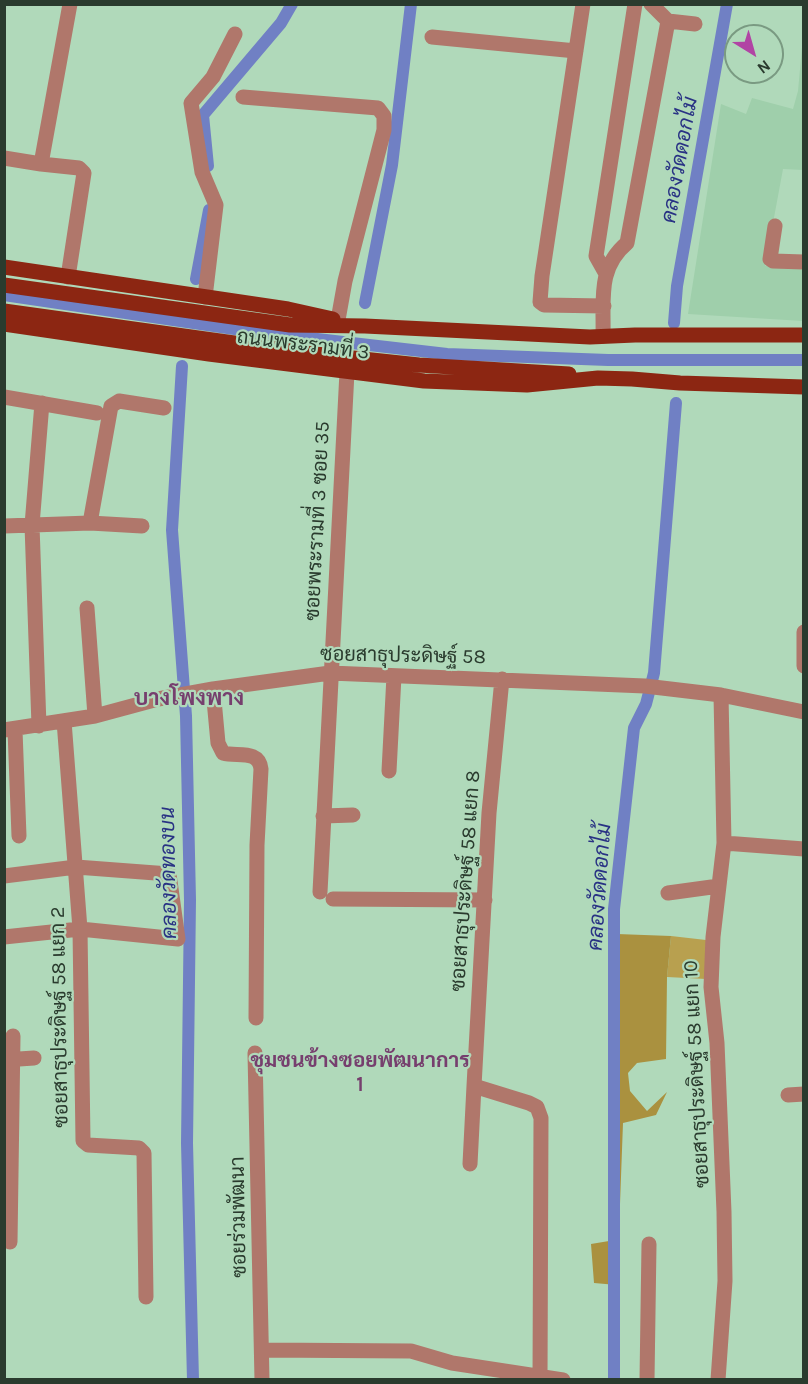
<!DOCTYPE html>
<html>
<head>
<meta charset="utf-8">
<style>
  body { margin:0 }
  #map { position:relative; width:808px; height:1384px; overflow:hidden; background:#b0d9ba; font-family:Karla,sans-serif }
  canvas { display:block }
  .frame { position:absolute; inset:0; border:6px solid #2a3b2e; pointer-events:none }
  .north { position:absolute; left:724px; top:24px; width:60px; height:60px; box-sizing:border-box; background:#b0d9ba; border:2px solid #7a9a82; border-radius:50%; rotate:143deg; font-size:16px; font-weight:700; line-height:24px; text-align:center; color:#2a3b2e }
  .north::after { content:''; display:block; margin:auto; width:21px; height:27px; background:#b144a4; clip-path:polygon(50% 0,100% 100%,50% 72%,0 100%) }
</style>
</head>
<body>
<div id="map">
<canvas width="808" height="1384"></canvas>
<div class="frame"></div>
<div class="north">N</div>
</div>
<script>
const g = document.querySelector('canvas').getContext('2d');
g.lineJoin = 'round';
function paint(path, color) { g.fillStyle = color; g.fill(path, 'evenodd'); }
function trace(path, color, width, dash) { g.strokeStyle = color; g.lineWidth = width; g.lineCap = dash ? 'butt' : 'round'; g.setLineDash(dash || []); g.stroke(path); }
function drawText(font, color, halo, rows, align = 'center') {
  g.font = font + ' Karla,Sarabun,sans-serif'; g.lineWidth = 4.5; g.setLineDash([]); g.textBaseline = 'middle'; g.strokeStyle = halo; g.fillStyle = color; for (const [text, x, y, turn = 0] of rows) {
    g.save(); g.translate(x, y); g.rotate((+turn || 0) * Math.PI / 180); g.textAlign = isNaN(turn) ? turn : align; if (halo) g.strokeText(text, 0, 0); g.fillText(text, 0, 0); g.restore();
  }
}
paint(new Path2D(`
  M 803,36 L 803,170 L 783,169 L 765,266 L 803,266 L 803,321 L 688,314 L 721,104 L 746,114 L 752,98 L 793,109 L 798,91 Z`), '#9fcfab');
paint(new Path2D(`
  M 671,936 L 706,940 L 706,979 L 667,977 Z`), '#b8a04f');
paint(new Path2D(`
  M 617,934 L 671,936 L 667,977 L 666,1059 L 637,1063 L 628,1073 L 630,1091 L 647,1111 L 667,1092 L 656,1115 L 623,1123 L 617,1285 L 594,1283 L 591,1244 L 609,1241 Z`), '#aa913f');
trace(new Path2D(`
  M 208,166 L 203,115 L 281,23 L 292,4
  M 196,279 L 209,210
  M 4,295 L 248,331 L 447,354 L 608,360 L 804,360
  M 365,303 L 392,165 L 411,4
  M 674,323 L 677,286 L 727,4
  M 182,366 L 172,530 L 186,716 L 190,900 L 187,1143 L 193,1380
  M 614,1380 L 614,909 L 634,728 L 646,704 L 654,673 L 676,403`), '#7080c4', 12);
trace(new Path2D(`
  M 583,4 L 542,276 L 540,302 L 544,305 L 604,306
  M 668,21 L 695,24
  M 432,37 L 576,51
  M 243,97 L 378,108 L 384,116 L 384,130 L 345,281 L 338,320
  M 4,158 L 41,164
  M 775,226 L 770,259 L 773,261 L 804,262
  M 605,272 L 596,256 L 635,4
  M 68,277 L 84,173 L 79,168 L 41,164 L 70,4
  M 205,297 L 216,205 L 202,172 L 191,103 L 213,77 L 235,34
  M 603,336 C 604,300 597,268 627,243 L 668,21 L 651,4
  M 4,397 L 97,413
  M 90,523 L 111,406 L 119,401 L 164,408
  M 4,526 L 90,523 L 142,526
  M 87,608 L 95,716
  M 804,632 L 804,666
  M 502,679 L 489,813 L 474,1086 L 529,1103 L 537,1107 L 541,1118 L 540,1380
  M 213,689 L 218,743 L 223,753 C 237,757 259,749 261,769 L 257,845 L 256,1018
  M 64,721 L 80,929 L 83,1141 L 88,1145 L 139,1148 L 144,1153 L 146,1297
  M 39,726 L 32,525 L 42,403
  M 4,730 L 95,716 L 158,699 L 213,689 L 330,673 L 645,686 L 721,695 L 804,712
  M 15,730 L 19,836
  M 389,771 L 394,676
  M 323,816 L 353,815
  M 724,843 L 804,849
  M 4,876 L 76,867 L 169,874 L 178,939 L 80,929 L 4,937
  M 320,892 L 347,372
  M 668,893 L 719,886
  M 333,899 L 485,900
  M 255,1053 L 262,1380
  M 4,1060 L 34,1058
  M 788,1095 L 804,1094
  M 470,1164 L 474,1086
  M 10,1242 L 13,1036
  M 262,1350 L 411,1351 L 452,1363 L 563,1380
  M 647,1380 L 649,1244
  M 718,1380 L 725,1281 L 724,1212 L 717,1043 L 711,987 L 713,937 L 724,843 L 721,695`), '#b0776b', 15);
trace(new Path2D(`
  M 4,267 L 288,309 L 333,319
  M 4,285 L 290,325 L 365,326 L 590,337 L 635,335 L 804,335
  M 4,311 L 306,353 L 419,365 L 569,374
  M 4,324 L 209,354 L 424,381 L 527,385 L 598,378 L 632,379 L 680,383 L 804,387`), '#8c2612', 15);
drawText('20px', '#2a3b2e', '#b0d9ba', [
  ["ถนนพระรามที่ 3",303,345,7],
  ["ซอยพระรามที่ 3 ซอย 35",318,521,-87],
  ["ซอยสาธุประดิษฐ์ 58",403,656,1],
  ["ซอยสาธุประดิษฐ์ 58 แยก 8",466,881,-86],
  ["ซอยสาธุประดิษฐ์ 58 แยก 2",60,1017,-91],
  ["ซอยสาธุประดิษฐ์ 58 แยก 10",697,1074,-93],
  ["ซอยร่วมพัฒนา",239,1217,-91]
]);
drawText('italic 21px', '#293284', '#b0d9ba', [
  ["คลองวัดดอกไม้",680,160,-80],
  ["คลองวัดทองบน",169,873,-91],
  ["คลองวัดดอกไม้",600,887,-86]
]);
drawText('bold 21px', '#763f6e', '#b0d9ba', [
  ["ชุมชนข้างซอยพัฒนาการ",360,1061],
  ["1",360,1085]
]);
drawText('bold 22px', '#763f6e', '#b0d9ba', [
  ["บางโพงพาง",189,699]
]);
</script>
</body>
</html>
